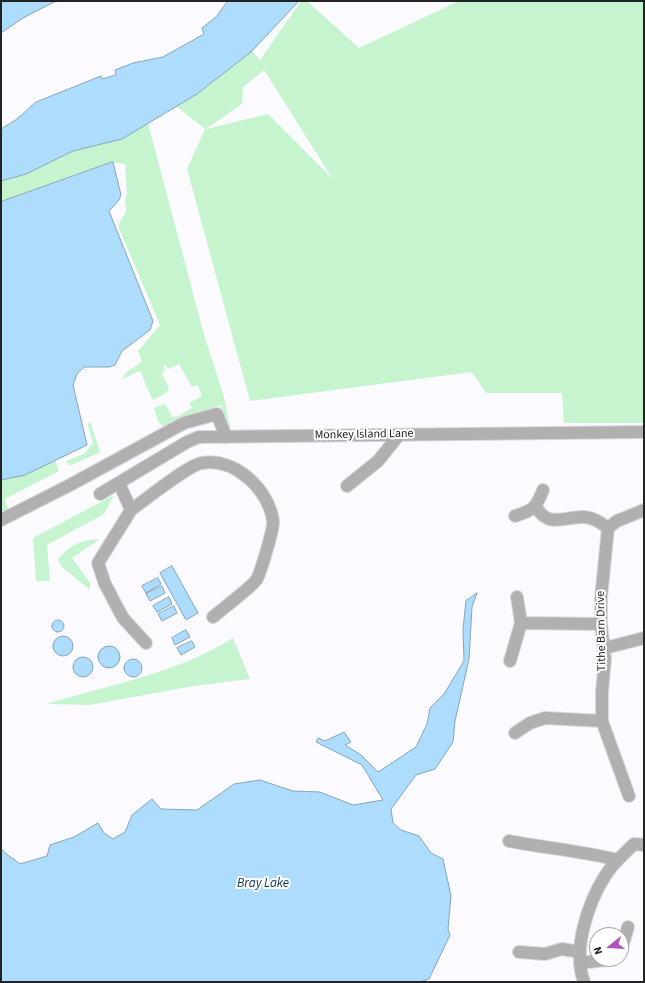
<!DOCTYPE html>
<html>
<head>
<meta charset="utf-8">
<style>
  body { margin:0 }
  #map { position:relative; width:645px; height:983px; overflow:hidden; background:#fbfbff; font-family:"Source Sans 3",sans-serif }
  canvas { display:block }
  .frame { position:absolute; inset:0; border:2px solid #222324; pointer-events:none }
  .north { position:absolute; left:589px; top:927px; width:40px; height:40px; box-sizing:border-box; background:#fff; border:1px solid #a7a7a7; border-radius:50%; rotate:252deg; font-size:11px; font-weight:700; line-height:16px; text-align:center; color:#222324 }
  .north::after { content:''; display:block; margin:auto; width:14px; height:18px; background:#b153bc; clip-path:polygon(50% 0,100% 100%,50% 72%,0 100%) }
</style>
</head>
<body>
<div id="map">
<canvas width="645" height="983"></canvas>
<div class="frame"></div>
<div class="north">N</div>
</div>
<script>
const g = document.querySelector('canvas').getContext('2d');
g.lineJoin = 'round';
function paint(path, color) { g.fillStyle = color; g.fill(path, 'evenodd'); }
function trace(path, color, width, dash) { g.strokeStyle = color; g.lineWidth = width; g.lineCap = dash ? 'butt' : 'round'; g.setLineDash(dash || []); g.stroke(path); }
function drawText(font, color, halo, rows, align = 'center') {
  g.font = font + ' "Source Sans 3",sans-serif'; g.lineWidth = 4; g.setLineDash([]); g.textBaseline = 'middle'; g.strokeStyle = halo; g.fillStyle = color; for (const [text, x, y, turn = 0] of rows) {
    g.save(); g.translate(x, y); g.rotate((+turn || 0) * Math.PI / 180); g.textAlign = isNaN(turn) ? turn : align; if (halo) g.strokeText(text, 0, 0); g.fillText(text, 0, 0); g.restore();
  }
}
paint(new Path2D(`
  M 301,1 L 307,1 L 359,48 L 459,1 L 644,1 L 644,423 L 564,423 L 562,393 L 486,393 L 472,372 L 250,401 L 187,169 L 205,129 L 176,106 L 197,94 L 252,51 L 260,60 ZM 264,70 L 332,178 L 268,114 L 206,129 L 242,104 L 243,87 Z
  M 148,123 L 203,331 L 224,397 L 231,431 L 220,405 L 166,428 L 159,423 L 154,408 L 165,404 L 172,417 L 178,416 L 192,408 L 189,403 L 202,396 L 198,385 L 192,387 L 179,364 L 168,369 L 166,365 L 163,365 L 165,370 L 162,373 L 169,388 L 167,392 L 154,400 L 152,399 L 140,371 L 122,379 L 126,372 L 142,362 L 138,351 L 160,325 L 118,226 L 126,211 L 125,201 L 127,192 L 125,164 L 113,162 L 1,202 L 1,181 L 26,174 L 73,151 L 122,139 Z
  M 90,421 L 100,452 L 70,466 L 66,461 L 84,454 L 93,443 L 88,425 Z
  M 55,460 L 59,471 L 5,499 L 9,512 L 1,515 L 1,480 L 25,475 Z
  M 114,495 L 104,514 L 47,545 L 50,581 L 36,581 L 33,538 Z
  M 100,539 L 72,558 L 90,583 L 90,590 L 61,566 L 58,559 C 72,544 80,540 100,539 Z
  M 233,638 L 250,679 L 194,686 L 90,705 L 46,704 C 109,685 178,673 233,638 Z`), '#c5f4cf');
const water = new Path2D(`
  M 1,1 L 56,1 L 23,18 L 1,33 Z
  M 228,1 L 299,1 L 252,51 L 197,94 L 122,139 L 73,151 L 26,174 L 1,181 L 1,129 L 17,119 L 36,102 L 101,76 L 102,79 L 116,75 L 115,70 L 133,63 L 163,57 L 204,34 L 202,28 L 216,17 Z
  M 113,162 L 121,195 L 119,200 L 109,211 L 153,321 L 150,330 L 122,351 L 115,365 L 109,367 L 84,367 L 77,374 L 73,385 L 87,445 L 25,475 L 1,480 L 1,202 Z
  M 172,566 L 198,613 L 186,620 L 160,573 Z
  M 158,578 L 161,584 L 146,593 L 142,586 Z
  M 162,586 L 165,593 L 150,601 L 146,594 Z
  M 477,593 L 472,607 L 469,659 L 455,721 L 453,742 L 435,769 L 416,775 L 391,809 L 393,823 L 401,830 L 419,836 L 431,853 L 443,859 L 451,896 L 448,929 L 450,935 L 429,979 L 420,982 L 1,982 L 1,848 L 5,853 L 20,864 L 47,856 L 50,845 L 74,837 L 98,823 L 104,833 L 113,839 L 125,832 L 132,815 L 152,799 L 161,809 L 197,810 L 234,784 L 260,780 L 293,791 L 320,792 L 353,805 L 383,800 L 362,765 L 316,742 L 318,738 L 325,741 L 344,732 L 351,742 L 345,745 L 361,755 L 378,772 L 416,747 L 427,724 L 430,708 L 444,694 L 464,661 L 463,629 L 466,601 Z
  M 169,597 L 172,604 L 157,612 L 153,606 Z
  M 174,606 L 177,613 L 162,621 L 158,614 Z
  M52 626a6 6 0 1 1 12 0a6 6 0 1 1-12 0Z
  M 186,630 L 190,637 L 175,645 L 172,638 Z
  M53 646a10 10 0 1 1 20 0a10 10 0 1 1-20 0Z
  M 192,641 L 195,647 L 181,655 L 177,648 Z
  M98 657a11 11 0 1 1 22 0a11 11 0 1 1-22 0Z
  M73 667a10 10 0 1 1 20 0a10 10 0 1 1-20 0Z
  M124 668a9 9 0 1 1 18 0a9 9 0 1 1-18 0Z`);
paint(water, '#addcfd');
trace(water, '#83a4bc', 1);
const minor = new Path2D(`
  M 119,483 L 131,510 C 145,500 188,465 202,463 C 235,457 269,490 273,521 C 274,528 261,571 257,579 C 253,586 221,610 213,617
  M 347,486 L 378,461 L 399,435
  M 100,494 L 187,442 L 199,437 L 644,432
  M 536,507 C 549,529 564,516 585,517 C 594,518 600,522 608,528
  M 131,510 L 98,563 L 105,584 L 123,618 L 146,643
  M 515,516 C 534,510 536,508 543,490
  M 1,520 L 70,485 L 184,423 L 217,414 L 226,437
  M 521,623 L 601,624
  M 605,648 L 644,638
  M 510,661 L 521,623 L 517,597
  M 515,733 L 530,723 L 545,718 L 602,721
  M 629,796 L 602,721 L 602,692 L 605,659 L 601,624 L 601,598 L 608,528 L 617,521 L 644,510
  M 509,841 C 545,848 582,851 618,860
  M 621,951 L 628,927
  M 519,952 L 545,954 L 562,949 L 580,952
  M 580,963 L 614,959
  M 584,982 C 572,950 588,903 605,876 C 612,864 624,854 634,844 L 644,845`);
trace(minor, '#d8d8dc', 14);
trace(minor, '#b2afb0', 12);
drawText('12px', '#222324', '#fff', [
  ["Monkey Island Lane",364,435,-1],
  ["Tithe Barn Drive",602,631,-91]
]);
drawText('italic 13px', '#11354b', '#fff', [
  ["Bray Lake",263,884]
]);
</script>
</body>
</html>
